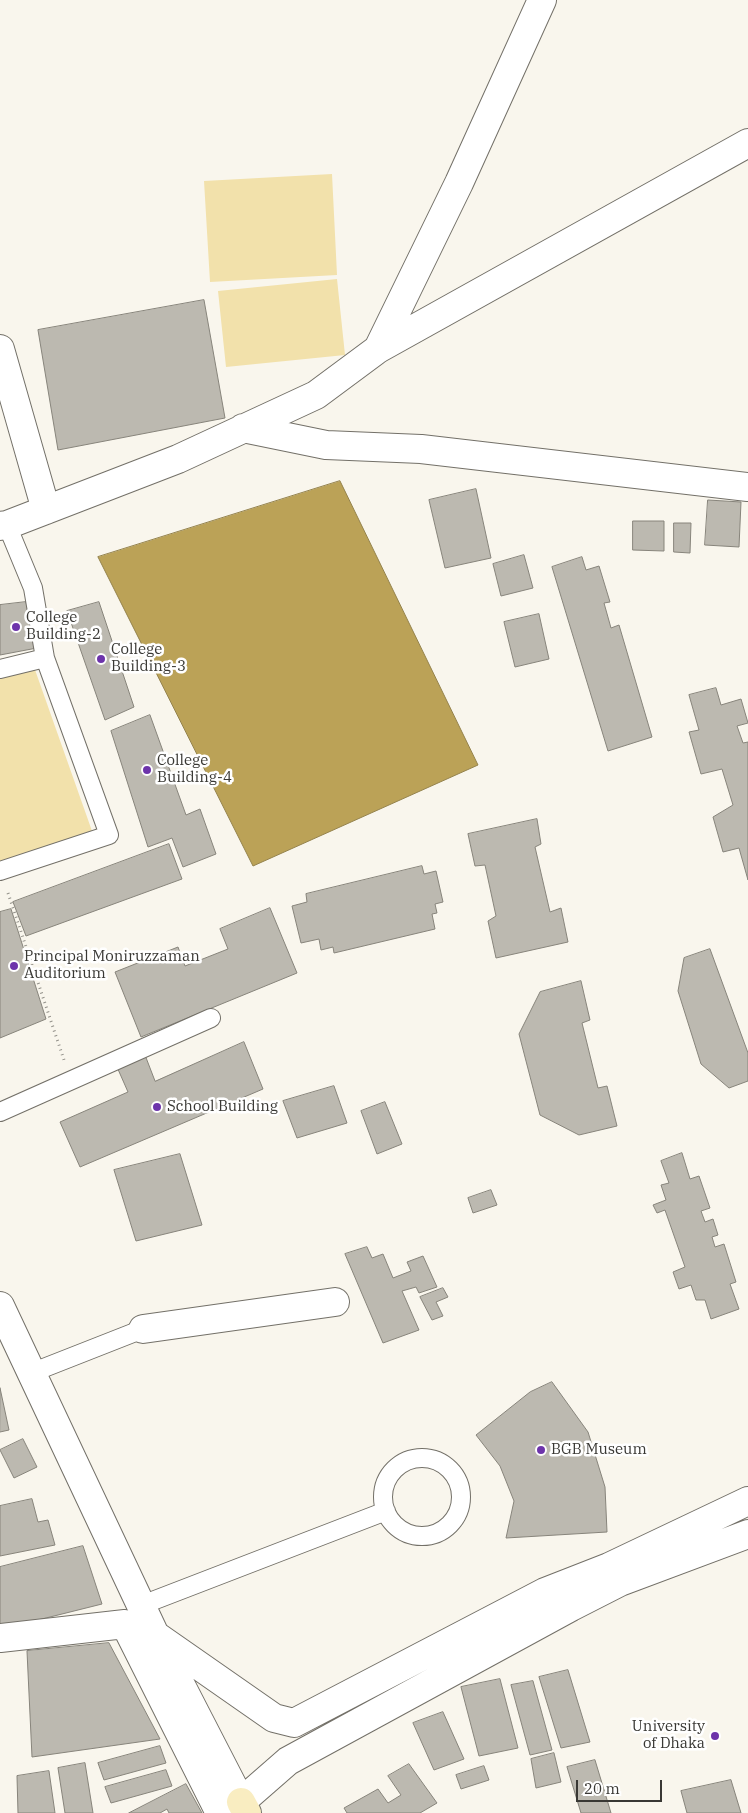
<!DOCTYPE html>
<html>
<head>
<meta charset="utf-8">
<style>
  body { margin:0 }
  #map { position:relative; width:748px; height:1813px; overflow:hidden; background:#f9f6ed; font-family:"IBM Plex Serif",serif }
  canvas { display:block }
  .scale { position:absolute; left:576px; top:1780px; width:86px; height:22px; box-sizing:border-box; border:2px solid #393834; border-top:0; padding-left:6px; font-size:15px; line-height:18px; white-space:nowrap; color:#393834; -webkit-text-stroke:4px #fff; paint-order:stroke }
</style>
</head>
<body>
<div id="map">
<canvas width="748" height="1813"></canvas>
<div class="scale">20 m</div>
</div>
<script>
const g = document.querySelector('canvas').getContext('2d');
g.lineJoin = 'round';
function paint(path, color) { g.fillStyle = color; g.fill(path, 'evenodd'); }
function trace(path, color, width, dash) { g.strokeStyle = color; g.lineWidth = width; g.lineCap = dash ? 'butt' : 'round'; g.setLineDash(dash || []); g.stroke(path); }
function drawText(font, color, halo, rows, align = 'center') {
  g.font = font + ' "IBM Plex Serif",serif'; g.lineWidth = 5; g.setLineDash([]); g.textBaseline = 'middle'; g.strokeStyle = halo; g.fillStyle = color; for (const [text, x, y, turn = 0] of rows) {
    g.save(); g.translate(x, y); g.rotate((+turn || 0) * Math.PI / 180); g.textAlign = isNaN(turn) ? turn : align; if (halo) g.strokeText(text, 0, 0); g.fillText(text, 0, 0); g.restore();
  }
}
paint(new Path2D(`
  M 332,174 L 337,275 L 210,282 L 204,181 Z
  M 337,279 L 345,355 L 226,367 L 218,291 Z
  M 34,667 L 92,831 L 0,863 L 0,676 Z`), '#f2e1ab');
const water = new Path2D(`
  M 340,481 L 478,765 L 253,866 L 98,557 Z`);
paint(water, '#bba257');
trace(water, '#94824c', 1);
const building = new Path2D(`
  M 204,300 L 225,418 L 58,450 L 38,330 Z
  M 476,489 L 491,558 L 445,568 L 429,500 Z
  M 708,500 L 741,502 L 739,547 L 705,545 Z
  M 633,521 L 664,521 L 664,551 L 633,550 Z
  M 674,523 L 691,523 L 690,553 L 674,552 Z
  M 524,555 L 533,588 L 501,596 L 493,564 Z
  M 582,557 L 586,570 L 599,566 L 610,602 L 604,603 L 611,628 L 619,625 L 652,737 L 608,751 L 552,567 Z
  M 26,602 L 37,648 L 0,655 L 0,605 Z
  M 99,602 L 134,707 L 105,720 L 67,611 Z
  M 539,614 L 549,659 L 515,667 L 504,622 Z
  M 716,688 L 721,705 L 741,699 L 748,723 L 737,726 L 743,743 L 748,742 L 748,880 L 739,848 L 723,852 L 713,817 L 733,805 L 722,769 L 701,774 L 689,732 L 699,730 L 689,695 Z
  M 150,715 L 186,815 L 200,809 L 216,854 L 183,867 L 172,838 L 148,847 L 111,731 Z
  M 537,819 L 541,844 L 535,847 L 550,912 L 561,908 L 568,942 L 496,958 L 488,921 L 496,916 L 485,865 L 475,866 L 468,834 Z
  M 169,844 L 182,879 L 26,936 L 13,902 Z
  M 422,866 L 424,874 L 436,871 L 443,902 L 435,904 L 437,913 L 432,914 L 435,929 L 334,953 L 333,947 L 321,950 L 319,939 L 301,943 L 292,906 L 307,902 L 306,894 Z
  M 270,908 L 297,973 L 141,1037 L 115,972 L 178,947 L 185,966 L 228,949 L 220,929 Z
  M 11,909 L 46,1019 L 0,1038 L 0,912 Z
  M 710,949 L 748,1053 L 748,1081 L 729,1088 L 701,1064 L 678,991 L 684,958 Z
  M 581,981 L 590,1020 L 582,1023 L 598,1088 L 607,1086 L 617,1126 L 579,1135 L 540,1115 L 519,1034 L 540,992 Z
  M 244,1042 L 263,1089 L 80,1167 L 60,1122 L 128,1092 L 117,1067 L 145,1055 L 155,1081 Z
  M 334,1086 L 347,1123 L 297,1138 L 283,1101 Z
  M 385,1102 L 402,1144 L 377,1154 L 361,1111 Z
  M 682,1153 L 690,1179 L 699,1176 L 710,1208 L 701,1211 L 705,1222 L 713,1219 L 718,1235 L 712,1237 L 715,1247 L 724,1244 L 736,1282 L 730,1284 L 739,1309 L 711,1319 L 705,1300 L 696,1300 L 691,1285 L 679,1289 L 673,1272 L 685,1267 L 665,1210 L 657,1213 L 653,1205 L 666,1200 L 661,1185 L 669,1183 L 661,1161 Z
  M 180,1154 L 202,1225 L 136,1241 L 114,1170 Z
  M 491,1190 L 497,1205 L 473,1213 L 468,1198 Z
  M 367,1247 L 372,1258 L 383,1254 L 393,1278 L 411,1271 L 407,1262 L 423,1256 L 437,1287 L 419,1293 L 416,1287 L 402,1291 L 419,1330 L 383,1343 L 345,1254 Z
  M 443,1288 L 448,1297 L 436,1302 L 443,1316 L 432,1320 L 420,1297 Z
  M 552,1382 L 588,1432 L 605,1487 L 607,1532 L 506,1538 L 514,1501 L 500,1466 L 476,1435 L 530,1392 Z
  M 0,1388 L 9,1430 L 0,1432 Z
  M 23,1439 L 37,1467 L 14,1478 L 0,1450 Z
  M 32,1499 L 38,1522 L 48,1520 L 55,1545 L 0,1556 L 0,1506 Z
  M 83,1546 L 102,1604 L 2,1629 L 0,1623 L 0,1567 Z
  M 109,1643 L 160,1739 L 32,1757 L 27,1651 Z
  M 568,1670 L 590,1742 L 561,1748 L 539,1677 Z
  M 500,1679 L 518,1748 L 479,1756 L 461,1687 Z
  M 533,1681 L 552,1750 L 530,1755 L 511,1685 Z
  M 443,1712 L 464,1759 L 434,1770 L 413,1723 Z
  M 160,1746 L 166,1763 L 104,1780 L 98,1763 Z
  M 554,1753 L 561,1782 L 536,1788 L 531,1759 Z
  M 595,1760 L 611,1813 L 581,1813 L 567,1767 Z
  M 85,1763 L 93,1813 L 65,1813 L 58,1768 Z
  M 409,1764 L 437,1803 L 420,1813 L 347,1813 L 344,1808 L 378,1789 L 388,1803 L 401,1795 L 388,1776 Z
  M 484,1766 L 489,1780 L 461,1789 L 456,1775 Z
  M 166,1770 L 172,1786 L 111,1803 L 105,1787 Z
  M 49,1771 L 55,1813 L 18,1813 L 17,1776 Z
  M 731,1780 L 741,1813 L 687,1813 L 681,1791 Z
  M 186,1784 L 202,1813 L 169,1813 L 167,1809 L 160,1813 L 129,1813 Z`);
paint(building, '#bcb9b0');
trace(building, '#87847b', 1);
const service = new Path2D(`
  M 0,669 L 45,658
  M 0,871 L 109,835 L 45,658 L 33,588 L 7,525
  M 0,1112 L 211,1018
  M 31,1373 L 143,1329
  M383 1497a39 39 0 1 1 78 0a39 39 0 1 1-78 0Z
  M 142,1605 L 386,1511`);
const minor = new Path2D(`
  M 0,349 L 46,510
  M 378,349 L 459,183 L 542,0
  M 243,428 L 326,445 L 421,449 L 748,487
  M 0,526 L 7,525 L 178,459 L 316,395 L 378,349 L 748,143
  M 143,1329 L 335,1302
  M 0,1638 L 125,1624 L 220,1813`);
const tertiary = new Path2D(`
  M 0,1306 L 155,1635 L 241,1802 L 230,1813
  M 155,1635 L 274,1718 L 294,1723 L 545,1592 L 609,1567 L 748,1501
  M 241,1802 L 288,1761 L 571,1607 L 620,1582 L 748,1534`);
const secondary = new Path2D(`
  M 241,1802 L 247,1813`);
trace(service, '#737068', 20);
trace(minor, '#737068', 30);
trace(tertiary, '#737068', 30);
trace(secondary, '#737068', 30);
trace(new Path2D(`
  M 8,893 L 64,1060`), '#93918a', 3, [1, 4]);
trace(service, '#fff', 18);
trace(minor, '#fff', 28);
trace(tertiary, '#fff', 28);
trace(secondary, '#f9edc1', 28);
for (const [x, y, r, color] of [
  [16,627,5,"#6d34ab"],
  [101,659,5,"#6d34ab"],
  [147,770,5,"#6d34ab"],
  [14,966,5,"#6d34ab"],
  [157,1107,5,"#6d34ab"],
  [541,1450,5,"#6d34ab"],
  [715,1736,5,"#6d34ab"]
]) { const dot = new Path2D(); dot.arc(x, y, r, 0, 2 * Math.PI); g.fillStyle = color; g.fill(dot); trace(dot, '#fff', 2); }
drawText('15px', '#393834', '#fff', [
  ["College",26,618],
  ["Building-2",26,635],
  ["College",111,650],
  ["Building-3",111,667],
  ["College",157,761],
  ["Building-4",157,778],
  ["Principal Moniruzzaman",24,957],
  ["Auditorium",24,974],
  ["School Building",167,1107],
  ["BGB Museum",551,1450],
  ["University",705,1727,"right"],
  ["of Dhaka",705,1744,"right"]
], 'left');
</script>
</body>
</html>
